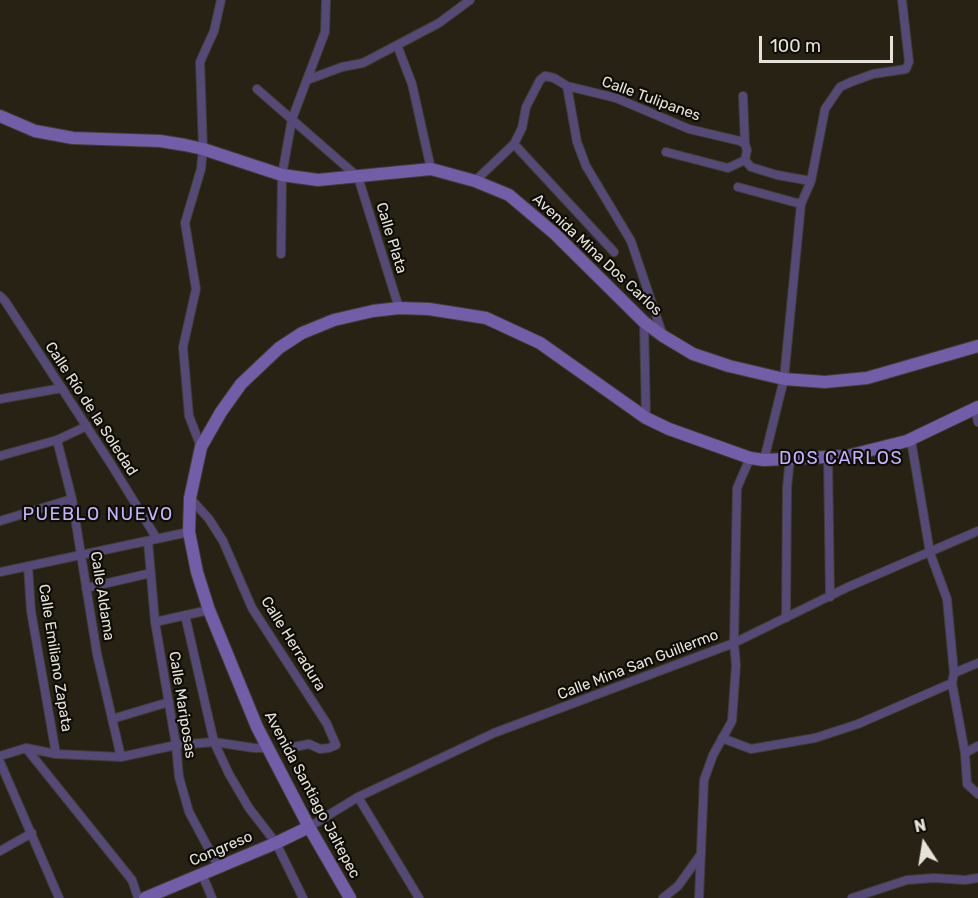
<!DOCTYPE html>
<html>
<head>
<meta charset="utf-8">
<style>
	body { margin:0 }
	#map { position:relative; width:978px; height:898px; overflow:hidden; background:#272214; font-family:Rubik,sans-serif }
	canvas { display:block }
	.north { position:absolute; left:894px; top:814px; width:60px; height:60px; -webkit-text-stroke:4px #0e0c06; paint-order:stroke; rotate:348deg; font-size:16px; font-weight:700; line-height:24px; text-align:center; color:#e5e2d9 }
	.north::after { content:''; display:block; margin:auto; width:21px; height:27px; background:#e5e2d9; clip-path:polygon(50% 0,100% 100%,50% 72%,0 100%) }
	.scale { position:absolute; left:759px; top:36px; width:134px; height:27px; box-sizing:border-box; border:3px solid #e5e2d9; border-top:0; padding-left:8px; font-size:18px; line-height:21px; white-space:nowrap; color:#e5e2d9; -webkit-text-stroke:4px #0e0c06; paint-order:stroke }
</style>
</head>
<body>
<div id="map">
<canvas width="978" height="898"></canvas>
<div class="north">N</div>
<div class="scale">100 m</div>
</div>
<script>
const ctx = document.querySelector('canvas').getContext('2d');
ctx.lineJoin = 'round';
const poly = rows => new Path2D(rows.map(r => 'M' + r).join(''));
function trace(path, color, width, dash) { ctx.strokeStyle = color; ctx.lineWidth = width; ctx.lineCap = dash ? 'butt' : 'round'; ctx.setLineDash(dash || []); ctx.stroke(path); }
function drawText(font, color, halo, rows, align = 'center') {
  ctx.font = font + ' Rubik,sans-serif'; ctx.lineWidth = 4.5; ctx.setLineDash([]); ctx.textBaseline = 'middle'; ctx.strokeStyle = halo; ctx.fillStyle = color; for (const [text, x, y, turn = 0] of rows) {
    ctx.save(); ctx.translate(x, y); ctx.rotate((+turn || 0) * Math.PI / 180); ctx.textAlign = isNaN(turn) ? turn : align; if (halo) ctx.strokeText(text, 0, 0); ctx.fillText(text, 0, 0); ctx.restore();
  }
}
const street = poly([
	[397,45,412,84,431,169],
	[307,80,342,67,363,63,439,23,470,0],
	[567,86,577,142,586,166,631,241,663,336],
	[257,89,358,177,399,308],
	[743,96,745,144],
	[514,144,614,252],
	[666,152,728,168,745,160],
	[745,160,751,167,777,175,811,181],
	[475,181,514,144,522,128,526,107,540,80,545,76,554,78,567,86,616,98,689,129,740,141,745,144,747,150,745,160],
	[738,187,801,204],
	[281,254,282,175,292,119,325,32,326,0],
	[0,296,5,301,111,464,157,539],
	[644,322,646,418],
	[0,399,62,388],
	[975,409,978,422],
	[57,440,72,499,97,654,121,757],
	[911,440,930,553,947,599,954,673,952,683,965,753,967,784,978,794],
	[201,447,189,416,183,347,196,289,185,223,201,169,203,149,200,62,214,31,221,0],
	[0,456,57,440,87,426],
	[828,458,830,597],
	[764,460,784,379,801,204,811,181,825,109,840,87,851,82,873,74,906,69,909,62,902,0],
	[190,498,209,519,223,541,252,608,327,724,336,745,329,748,320,749,309,744,289,748],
	[0,521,72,499],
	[148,541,155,622,176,745,179,777,189,812,218,866],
	[28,566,31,611,56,754],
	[0,572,189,532],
	[86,588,151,573],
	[185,615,214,742,229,774,249,808,276,843,303,898],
	[786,618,787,488,790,458],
	[155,622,209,610],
	[954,673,978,663],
	[112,719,169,702],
	[722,738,751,749,815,738,858,724,952,683],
	[26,748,132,880,138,898],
	[965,753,978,746],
	[0,756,26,748,56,754,121,757,176,745,214,742,254,748,266,748],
	[0,762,59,898],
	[358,797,419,898],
	[309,827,358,797,494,733,734,643,848,587,978,531],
	[0,851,32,833],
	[202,874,212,898],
	[663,898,678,886,701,854],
	[699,898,704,780,713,755,732,721,736,665,734,643,737,488,750,458],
	[852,898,907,880,934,878,965,880,978,878]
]);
const secondary = poly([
	[0,116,35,131,73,138,160,141,185,145,203,149,282,175,318,180,431,169,475,181,509,195,555,234,644,322,663,336,693,354,729,366,784,379,825,382,867,378,978,346],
	[145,898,276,843,309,827],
	[350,898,309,827,257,727,209,610,197,572,189,532,190,498,201,447,221,412,241,384,279,348,302,333,334,320,373,311,399,308,429,309,486,318,540,343,646,418,669,429,750,458,764,460,847,456,907,441,978,407]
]);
const streetNames = [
	["Calle Tulipanes",651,99,20],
	["Calle Plata",391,238,73],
	["Avenida Mina Dos Carlos",597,255,43],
	["Calle Río de la Soledad",91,409,57],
	["Calle Aldama",102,596,81],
	["Calle Herradura",293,644,58],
	["Calle Emiliano Zapata",55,658,81],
	["Calle Mina San Guillermo",638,665,-21],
	["Calle Mariposas",182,705,81],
	["Avenida Santiago Jaltepec",312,795,62],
	["Congreso",221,849,-23]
];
const quarterNames = [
	["DOS CARLOS",841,459],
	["PUEBLO NUEVO",98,515]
];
trace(street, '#423d30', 10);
trace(secondary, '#423d30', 14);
trace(street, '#554978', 8);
trace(secondary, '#725da8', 12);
drawText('15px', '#e5e2d9', '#0e0c06', streetNames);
ctx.letterSpacing = '1.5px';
drawText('18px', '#c5b4fb', '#0e0c06', quarterNames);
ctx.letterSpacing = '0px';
</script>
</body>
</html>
